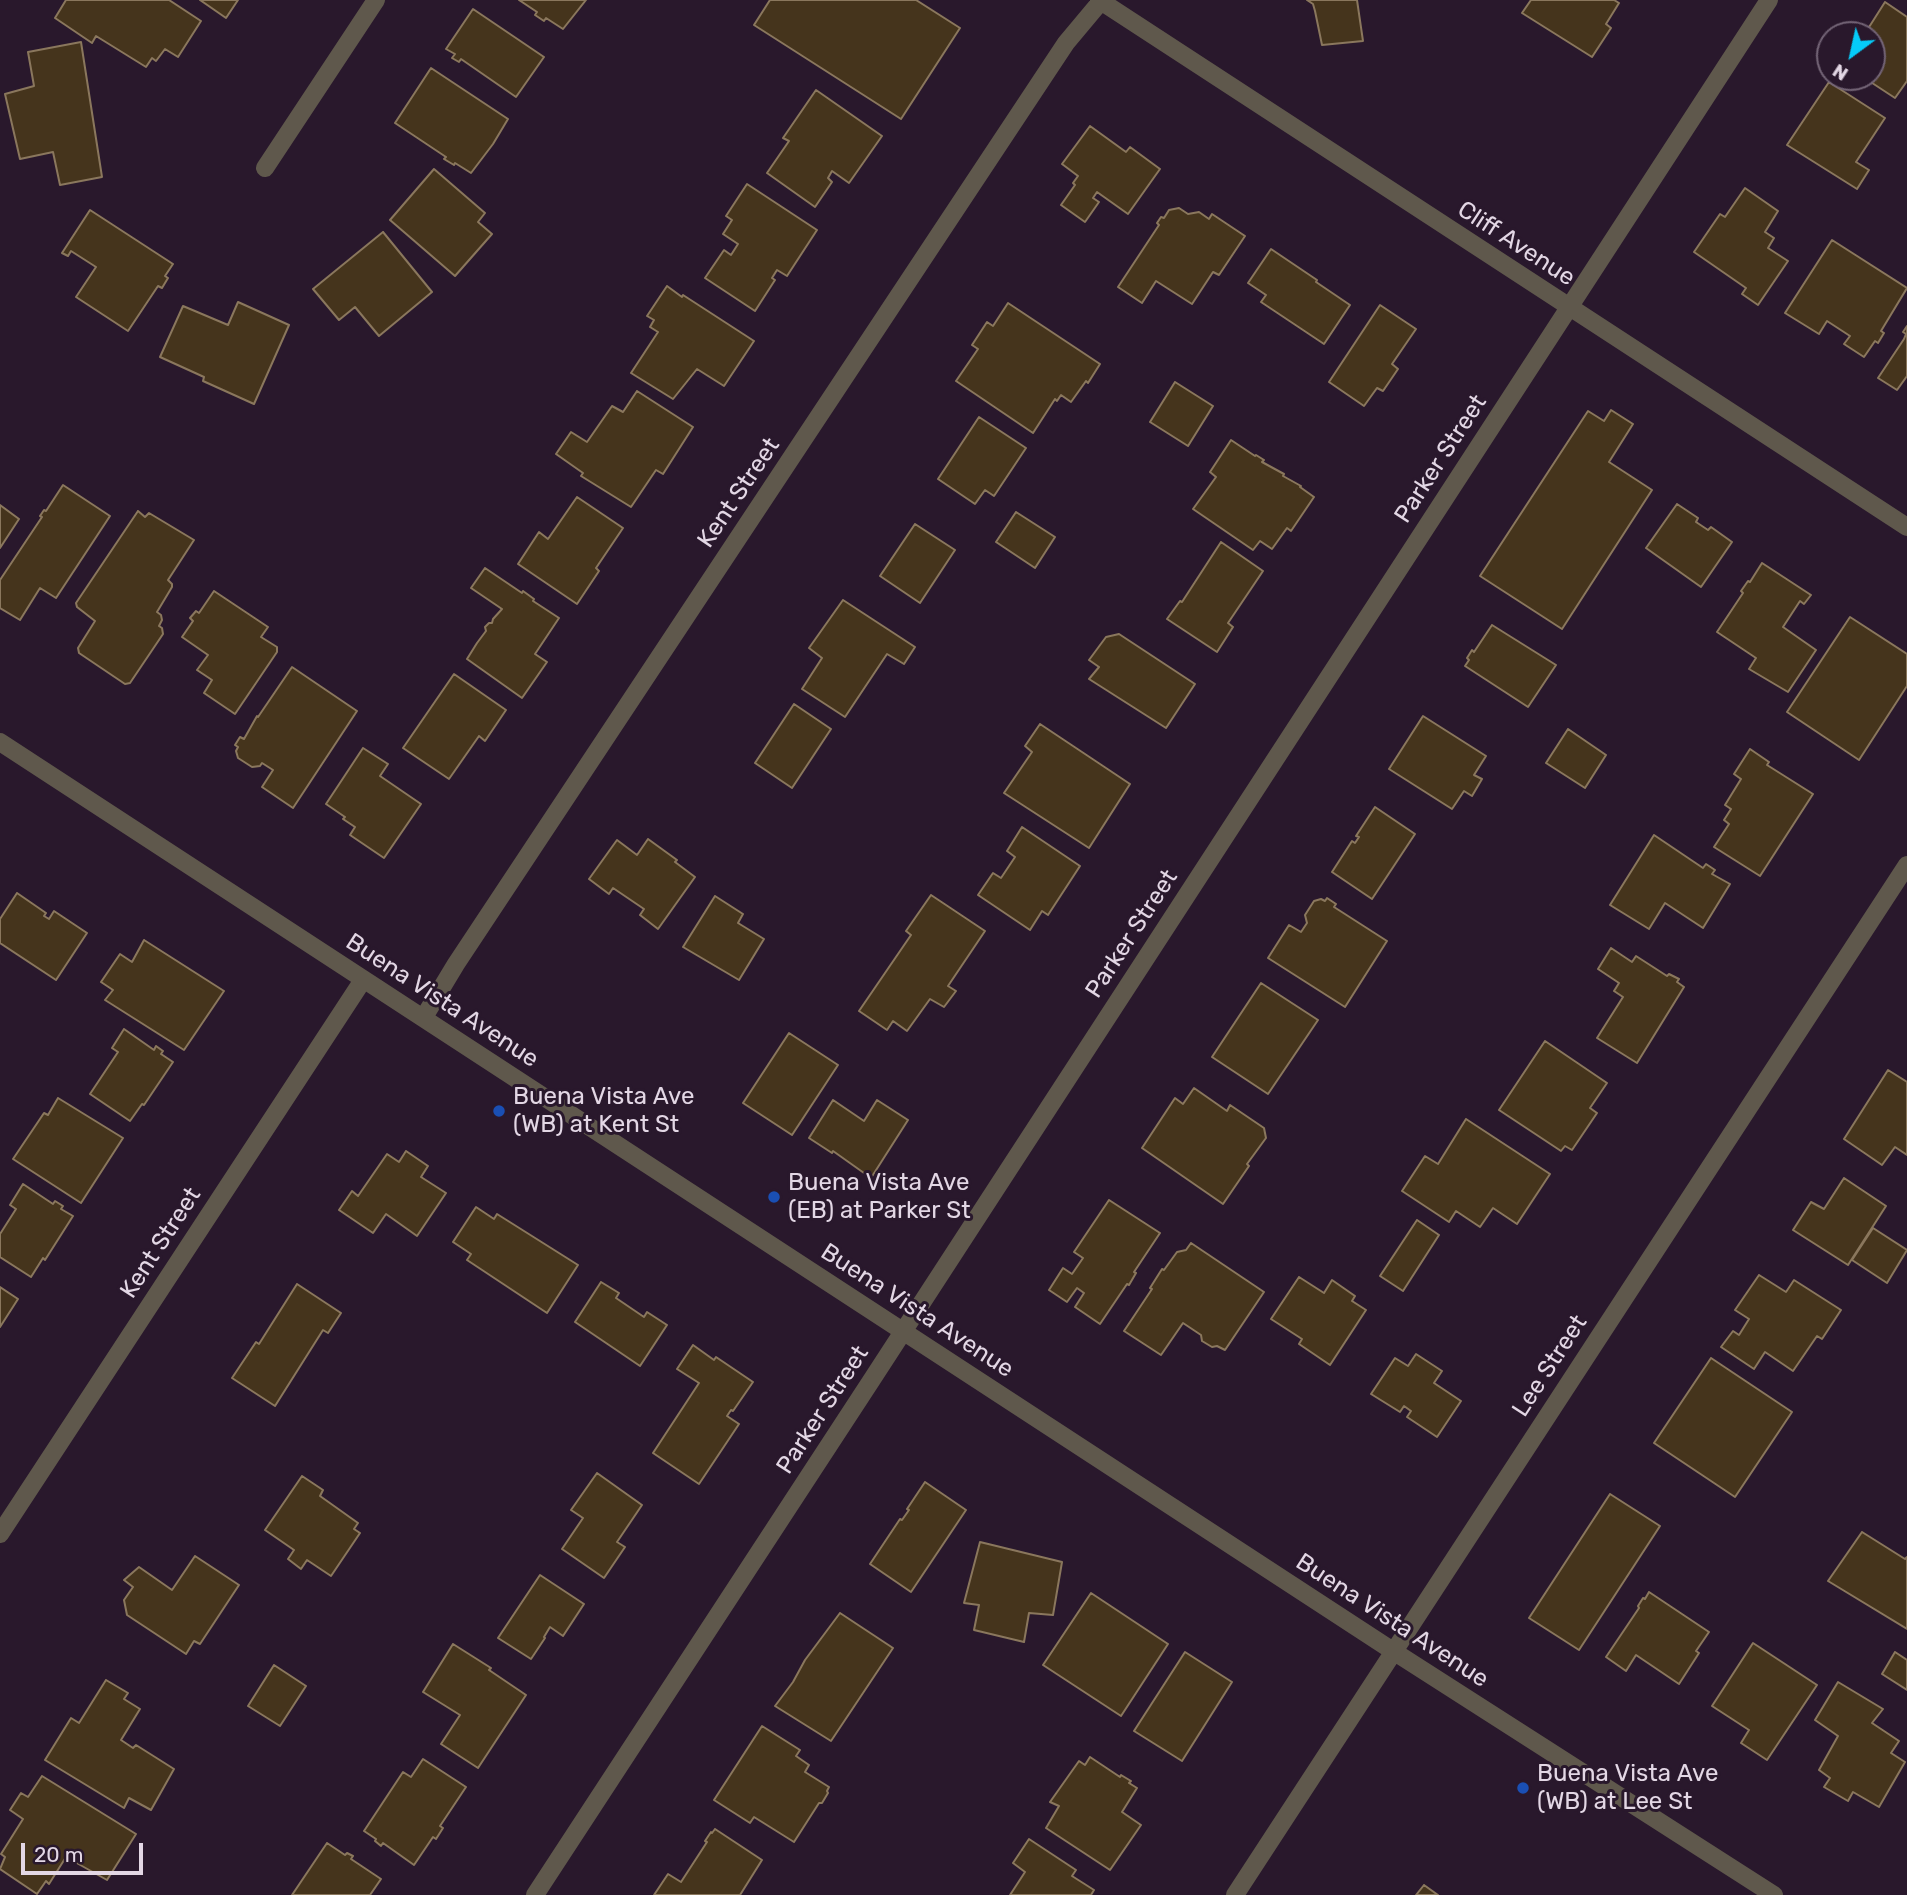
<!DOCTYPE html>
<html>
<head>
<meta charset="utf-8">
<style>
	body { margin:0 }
	#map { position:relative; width:1907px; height:1895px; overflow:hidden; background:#29182c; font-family:Rubik,sans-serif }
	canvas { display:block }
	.north { position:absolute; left:1816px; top:21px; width:70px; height:70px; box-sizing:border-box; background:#29182c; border:2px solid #736476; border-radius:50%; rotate:213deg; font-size:19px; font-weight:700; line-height:28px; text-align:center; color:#e3d7e5 }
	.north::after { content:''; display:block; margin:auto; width:24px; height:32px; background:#05cbf9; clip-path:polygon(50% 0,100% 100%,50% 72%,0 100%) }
	.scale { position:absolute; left:21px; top:1843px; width:122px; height:32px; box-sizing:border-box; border:4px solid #e3d7e5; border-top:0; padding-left:9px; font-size:21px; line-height:24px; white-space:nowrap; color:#e3d7e5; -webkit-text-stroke:5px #29182c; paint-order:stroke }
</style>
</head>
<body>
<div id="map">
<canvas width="1907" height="1895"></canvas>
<div class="north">N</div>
<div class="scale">20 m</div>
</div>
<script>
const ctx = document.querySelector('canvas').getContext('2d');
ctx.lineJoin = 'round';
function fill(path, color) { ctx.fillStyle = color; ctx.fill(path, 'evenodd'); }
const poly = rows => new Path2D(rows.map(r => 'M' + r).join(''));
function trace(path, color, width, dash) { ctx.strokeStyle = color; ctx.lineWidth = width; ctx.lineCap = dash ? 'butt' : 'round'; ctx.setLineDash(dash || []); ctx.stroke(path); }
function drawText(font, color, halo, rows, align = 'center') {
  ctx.font = font + ' Rubik,sans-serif'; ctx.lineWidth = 6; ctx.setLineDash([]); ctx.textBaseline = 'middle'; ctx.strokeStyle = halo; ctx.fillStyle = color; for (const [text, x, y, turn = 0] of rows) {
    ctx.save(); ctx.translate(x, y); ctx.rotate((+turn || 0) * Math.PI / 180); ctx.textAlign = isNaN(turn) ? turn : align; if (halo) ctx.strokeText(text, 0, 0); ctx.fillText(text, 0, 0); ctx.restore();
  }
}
const building = poly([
	[66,0,169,0,201,21,178,57,165,49,156,61,152,58,146,67,96,36,92,43,55,18,66,0],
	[200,0,238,0,226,18,200,0],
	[519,0,586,0,563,29,546,18,544,21,535,15,537,12,519,0],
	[770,0,916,0,960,28,901,119,754,25,770,0],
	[1307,0,1357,0,1363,41,1322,45,1315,11,1313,4,1307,0],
	[1531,0,1614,0,1619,3,1606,24,1611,28,1592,57,1522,13,1531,0],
	[1885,2,1907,17,1907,81,1895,98,1863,77,1872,77,1872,35,1864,35,1885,2],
	[473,9,544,57,516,97,461,59,459,62,452,58,455,54,446,49,473,9],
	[81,42,102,177,60,185,53,152,20,159,5,94,34,86,28,52,81,42],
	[431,68,508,119,493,144,471,173,455,163,454,165,444,159,446,157,395,123,431,68],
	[1829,82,1885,118,1856,162,1869,170,1857,189,1787,145,1829,82],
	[816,90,882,136,849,183,832,171,828,178,832,182,815,207,767,173,789,141,783,138,816,90],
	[1090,126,1126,152,1130,147,1160,169,1128,214,1097,192,1093,198,1099,202,1085,222,1061,205,1075,185,1073,183,1078,176,1062,164,1090,126],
	[434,169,485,213,478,222,492,234,455,276,390,220,434,169],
	[747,184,817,230,787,276,777,270,772,278,775,280,755,311,705,278,724,250,731,255,738,244,723,234,732,220,726,216,747,184],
	[1745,188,1778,211,1765,232,1774,238,1768,248,1788,261,1758,305,1742,294,1746,288,1694,252,1720,214,1725,217,1745,188],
	[1179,208,1188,214,1199,212,1209,219,1212,214,1245,236,1219,275,1213,272,1192,304,1156,281,1142,303,1118,287,1159,225,1157,223,1161,217,1164,218,1169,210,1179,208],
	[90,210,173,264,165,276,168,278,162,288,158,286,128,331,76,297,96,267,71,251,68,256,62,253,90,210],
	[383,232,432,292,379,336,355,307,339,320,313,289,383,232],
	[1832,240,1907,288,1881,331,1884,333,1878,343,1875,341,1864,357,1844,344,1850,336,1827,321,1819,334,1785,313,1832,240],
	[1271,249,1317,280,1316,282,1350,305,1324,344,1261,302,1266,295,1248,283,1271,249],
	[667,286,682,297,683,295,754,341,724,386,697,369,673,399,631,373,658,332,650,327,654,320,647,316,667,286],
	[238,302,289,325,254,404,203,381,204,377,160,357,183,306,228,325,238,302],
	[1008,303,1100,364,1088,383,1086,381,1071,402,1061,395,1057,401,1055,399,1033,433,956,381,978,349,972,345,987,322,993,326,1008,303],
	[1380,305,1416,329,1392,364,1398,369,1383,391,1377,388,1364,406,1329,382,1380,305],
	[1907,326,1907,376,1897,390,1878,378,1904,339,1906,334,1903,332,1907,326],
	[1175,382,1213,406,1188,446,1150,422,1175,382],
	[637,391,693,427,663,474,656,470,631,507,581,476,583,473,556,454,571,432,587,442,612,406,623,412,637,391],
	[1611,410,1633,424,1609,462,1652,490,1562,629,1480,576,1588,411,1604,421,1611,410],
	[979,417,1026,448,994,496,985,490,975,504,938,479,979,417],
	[1231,440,1255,456,1256,455,1264,460,1262,462,1284,474,1283,476,1301,486,1300,487,1314,497,1291,531,1287,528,1272,549,1260,541,1253,550,1193,509,1216,477,1210,472,1231,440],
	[63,485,110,516,56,598,40,588,20,620,0,608,0,580,42,517,40,516,44,510,46,511,63,485],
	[577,497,623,528,596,568,599,571,577,604,518,564,539,532,548,539,577,497],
	[1677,504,1698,518,1696,522,1708,530,1711,527,1732,542,1701,587,1646,548,1677,504],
	[0,505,19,519,0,548,0,505],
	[138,511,145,517,149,513,194,540,168,580,172,584,172,587,157,612,161,615,162,620,159,626,162,628,163,634,130,683,125,684,79,653,78,648,95,621,77,607,76,603,138,511],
	[1016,512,1055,537,1035,568,996,542,1016,512],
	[915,524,955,550,920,603,880,576,915,524],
	[1221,542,1263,571,1228,623,1233,627,1217,652,1167,619,1180,601,1182,602,1221,542],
	[1762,563,1811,595,1804,604,1800,601,1783,627,1816,650,1788,692,1749,669,1756,658,1717,632,1743,593,1741,591,1748,581,1750,582,1762,563],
	[485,568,522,593,523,591,534,599,533,601,559,618,535,654,547,662,522,698,467,659,477,643,486,631,485,627,489,623,492,623,493,619,502,609,471,588,485,568],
	[214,591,268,627,261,637,277,647,277,652,235,714,204,693,212,680,197,670,208,655,182,637,193,621,190,618,196,611,199,613,214,591],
	[843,600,915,647,904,664,887,654,845,717,802,689,822,658,809,648,843,600],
	[1850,617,1907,654,1907,686,1859,760,1787,712,1850,617],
	[1492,625,1556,665,1528,707,1465,666,1469,660,1467,658,1472,650,1474,652,1492,625],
	[1119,634,1195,684,1166,728,1089,679,1099,667,1089,660,1106,637,1119,634],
	[292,667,357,711,293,808,262,787,273,770,262,763,260,766,252,767,238,758,236,751,238,747,235,745,240,737,244,739,257,716,258,717,292,667],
	[454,674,506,710,485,741,479,736,449,779,403,748,454,674],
	[794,704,831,729,792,788,755,763,794,704],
	[1423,716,1486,756,1474,775,1482,779,1472,796,1464,791,1452,809,1389,769,1423,716],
	[1040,724,1130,784,1089,848,1004,793,1032,752,1025,746,1040,724],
	[1568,729,1606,755,1585,788,1546,763,1568,729],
	[363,748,388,764,380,776,421,804,384,858,350,835,355,827,343,819,345,817,326,804,363,748],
	[1750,749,1769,762,1767,765,1813,794,1760,876,1714,847,1729,824,1724,820,1731,809,1725,805,1741,779,1734,774,1750,749],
	[1375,807,1415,834,1372,899,1332,872,1352,841,1355,843,1359,837,1356,836,1375,807],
	[1022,827,1080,866,1048,915,1042,911,1030,930,978,895,993,873,1001,878,1015,857,1007,851,1022,827],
	[1654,835,1703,868,1706,864,1715,870,1712,874,1730,884,1703,928,1665,903,1649,929,1610,905,1654,835],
	[648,839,677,860,675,862,695,877,658,929,640,915,644,909,613,888,609,894,589,879,617,840,637,855,648,839],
	[17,893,46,913,44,916,49,919,54,911,87,933,56,980,0,943,0,919,17,893],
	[931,895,985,931,948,986,956,991,944,1007,930,999,907,1031,893,1021,887,1030,859,1011,911,935,906,931,931,895],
	[715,896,743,914,738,923,764,939,739,980,683,947,715,896],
	[1327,898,1336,904,1334,907,1387,941,1345,1007,1268,958,1289,925,1301,932,1307,923,1305,915,1314,901,1321,899,1325,901,1327,898],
	[144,940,224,991,184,1050,105,1000,113,990,101,982,120,954,132,962,144,940],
	[1611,948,1632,962,1636,956,1667,976,1669,974,1679,979,1677,982,1684,987,1637,1063,1597,1038,1623,997,1614,991,1619,983,1598,969,1611,948],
	[1261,983,1318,1020,1268,1094,1212,1057,1261,983],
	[124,1029,154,1050,156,1046,163,1051,161,1054,173,1062,144,1105,142,1104,130,1121,90,1094,118,1052,112,1048,124,1029],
	[789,1033,838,1065,792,1135,743,1103,789,1033],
	[1545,1041,1607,1083,1590,1108,1597,1113,1572,1150,1565,1146,1561,1151,1499,1110,1545,1041],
	[1888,1070,1907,1082,1907,1155,1895,1147,1882,1165,1844,1139,1888,1070],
	[1194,1088,1227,1111,1230,1105,1264,1128,1266,1138,1247,1164,1249,1166,1223,1204,1142,1148,1175,1098,1183,1104,1194,1088],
	[58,1098,123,1138,81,1203,13,1159,44,1113,48,1115,58,1098],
	[833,1100,864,1121,877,1100,908,1120,871,1178,833,1151,832,1153,809,1138,833,1100],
	[1466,1119,1550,1174,1517,1224,1493,1208,1480,1227,1456,1211,1449,1222,1402,1191,1425,1156,1438,1164,1466,1119],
	[406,1151,428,1166,421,1177,446,1193,417,1236,386,1214,373,1233,339,1210,352,1191,358,1196,387,1154,399,1162,406,1151],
	[1844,1178,1886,1206,1848,1265,1793,1230,1811,1202,1824,1209,1844,1178],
	[23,1184,53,1204,55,1201,63,1206,61,1209,73,1216,45,1260,43,1258,31,1277,0,1257,0,1234,16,1209,10,1205,23,1184],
	[1109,1200,1160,1233,1134,1272,1136,1273,1129,1285,1127,1284,1100,1324,1075,1307,1084,1293,1077,1288,1067,1302,1049,1290,1063,1268,1072,1274,1083,1258,1074,1252,1109,1200],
	[476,1207,494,1219,497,1214,578,1265,547,1313,467,1260,471,1254,453,1242,476,1207],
	[1417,1220,1439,1235,1403,1291,1380,1276,1417,1220],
	[1873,1228,1907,1250,1887,1283,1852,1260,1873,1228],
	[1191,1243,1264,1292,1225,1350,1217,1346,1212,1347,1202,1341,1201,1335,1183,1323,1161,1355,1124,1331,1152,1289,1150,1288,1162,1269,1164,1270,1177,1252,1186,1250,1191,1243],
	[1759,1275,1786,1292,1794,1280,1841,1310,1822,1339,1817,1336,1793,1371,1765,1352,1754,1369,1721,1347,1733,1331,1739,1335,1749,1319,1735,1310,1759,1275],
	[1299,1277,1324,1293,1332,1280,1355,1296,1352,1301,1366,1310,1330,1365,1299,1344,1302,1339,1271,1319,1299,1277],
	[601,1282,619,1293,616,1298,644,1317,647,1312,667,1325,640,1366,575,1322,601,1282],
	[297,1284,341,1313,328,1333,323,1330,275,1406,232,1378,256,1342,259,1344,297,1284],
	[0,1287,18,1299,0,1327,0,1287],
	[693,1345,714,1360,716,1357,753,1382,733,1411,731,1410,727,1416,739,1424,699,1484,653,1453,699,1383,677,1369,693,1345],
	[1416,1354,1442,1371,1434,1383,1461,1401,1437,1437,1407,1417,1411,1411,1404,1406,1400,1412,1371,1394,1395,1358,1408,1366,1416,1354],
	[1711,1358,1792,1412,1735,1497,1654,1443,1711,1358],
	[597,1473,642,1505,617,1542,625,1547,604,1578,562,1549,583,1518,571,1510,597,1473],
	[302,1476,323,1490,320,1496,358,1523,354,1529,360,1533,331,1576,307,1560,301,1569,288,1559,294,1550,265,1530,302,1476],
	[925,1482,966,1510,911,1592,870,1564,900,1519,902,1520,909,1510,907,1509,925,1482],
	[1610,1494,1660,1526,1579,1650,1529,1618,1610,1494],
	[1862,1532,1905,1559,1907,1557,1907,1629,1828,1581,1862,1532],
	[980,1542,1062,1562,1053,1615,1029,1613,1024,1642,974,1630,979,1605,964,1603,980,1542],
	[195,1556,239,1585,200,1644,194,1641,186,1654,127,1615,124,1600,133,1587,124,1580,139,1567,172,1590,195,1556],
	[540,1575,584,1604,563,1636,550,1627,544,1637,545,1638,531,1659,498,1638,540,1575],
	[1649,1592,1709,1632,1696,1651,1699,1653,1679,1684,1636,1655,1626,1671,1606,1657,1639,1608,1638,1606,1643,1598,1645,1599,1649,1592],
	[1091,1593,1168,1644,1121,1716,1043,1665,1091,1593],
	[840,1613,893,1648,831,1741,775,1706,793,1682,805,1660,840,1613],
	[1753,1643,1817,1685,1767,1760,1741,1743,1749,1730,1712,1706,1753,1643],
	[453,1644,491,1668,489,1670,526,1695,478,1768,441,1744,460,1715,423,1692,453,1644],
	[1185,1652,1232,1682,1182,1761,1134,1731,1185,1652],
	[1895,1652,1907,1660,1907,1690,1882,1674,1895,1652],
	[274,1665,306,1686,280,1726,248,1706,274,1665],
	[106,1680,128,1693,124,1699,140,1709,121,1740,133,1748,136,1745,174,1769,151,1810,129,1798,124,1808,45,1760,71,1718,79,1723,106,1680],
	[1838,1682,1883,1709,1872,1723,1899,1741,1891,1753,1905,1762,1879,1807,1853,1792,1848,1801,1824,1787,1830,1778,1819,1770,1838,1736,1815,1720,1838,1682],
	[762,1726,800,1750,796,1756,809,1765,805,1772,829,1787,827,1791,828,1793,822,1803,819,1803,794,1842,754,1817,750,1823,714,1800,762,1726],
	[1090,1757,1120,1777,1121,1775,1131,1781,1129,1783,1137,1788,1122,1812,1141,1825,1110,1870,1046,1828,1059,1806,1050,1802,1079,1761,1085,1765,1090,1757],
	[423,1759,466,1787,440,1826,443,1828,436,1839,433,1837,414,1865,383,1843,381,1846,375,1841,376,1839,364,1831,403,1772,411,1777,423,1759],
	[42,1776,136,1834,107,1880,66,1857,49,1884,46,1881,37,1894,0,1869,5,1857,1,1854,23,1819,10,1810,21,1793,28,1797,42,1776],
	[715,1829,762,1860,740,1895,654,1895,668,1874,681,1882,707,1842,705,1841,711,1832,712,1833,715,1829],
	[1029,1839,1076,1870,1072,1876,1094,1890,1091,1895,1010,1895,1025,1872,1013,1863,1029,1839],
	[327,1843,345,1855,347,1853,353,1856,351,1859,381,1879,370,1895,292,1895,327,1843],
	[1424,1885,1438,1895,1416,1895,1424,1885]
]);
const minor = poly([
	[1099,0,1907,527],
	[265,168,376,0],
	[0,742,1393,1651,1774,1895],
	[424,1017,456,964,1066,43,1102,0],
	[0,1534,363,980],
	[535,1895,869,1384,1769,0],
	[1235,1895,1907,865]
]);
const markers = [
	[499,1111,7,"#1a4fb4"],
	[774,1197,7,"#1a4fb4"],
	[1523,1788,7,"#1a4fb4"]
];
const streetNames = [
	["Cliff Avenue",1516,244,33],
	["Parker Street",1441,459,-57],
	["Kent Street",739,493,-56],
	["Parker Street",1132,934,-57],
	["Buena Vista Avenue",442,1001,33],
	["Kent Street",161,1243,-57],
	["Buena Vista Avenue",917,1311,33],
	["Lee Street",1550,1366,-57],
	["Parker Street",823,1410,-57],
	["Buena Vista Avenue",1392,1621,33]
];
const poiNames = [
	["Buena Vista Ave",513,1097],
	["(WB) at Kent St",513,1125],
	["Buena Vista Ave",788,1183],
	["(EB) at Parker St",788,1211],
	["Buena Vista Ave",1537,1774],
	["(WB) at Lee St",1537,1802]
];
fill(building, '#45341c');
trace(building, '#8a775d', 2);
trace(minor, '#5f584c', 18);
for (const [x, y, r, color] of markers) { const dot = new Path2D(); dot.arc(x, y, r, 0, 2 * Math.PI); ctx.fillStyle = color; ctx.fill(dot); trace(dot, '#29182c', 2.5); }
drawText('24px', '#e3d7e5', '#29182c', streetNames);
drawText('24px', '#e3d7e5', '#29182c', poiNames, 'left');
</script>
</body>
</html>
